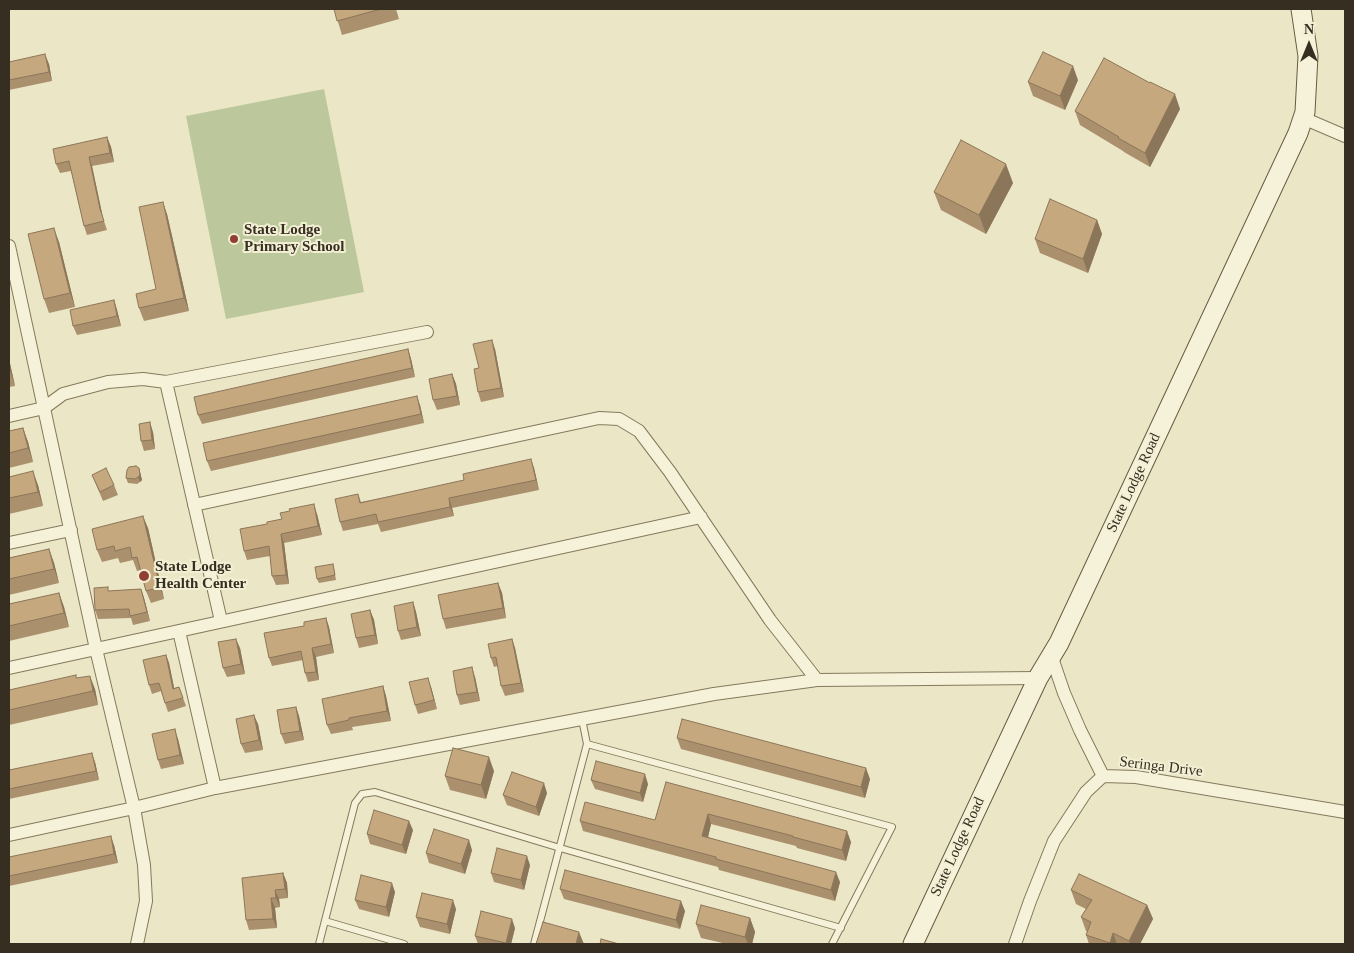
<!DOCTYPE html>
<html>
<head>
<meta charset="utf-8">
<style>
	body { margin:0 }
	#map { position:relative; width:1354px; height:953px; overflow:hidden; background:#ebe6c6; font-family:"Times New Roman",serif }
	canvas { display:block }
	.frame { position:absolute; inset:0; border:10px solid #362e20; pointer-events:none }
	.north { position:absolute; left:1284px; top:20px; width:50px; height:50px; -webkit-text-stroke:4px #f3efd5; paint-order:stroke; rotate:0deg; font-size:14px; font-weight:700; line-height:20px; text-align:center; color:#362e20 }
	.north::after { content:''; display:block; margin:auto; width:18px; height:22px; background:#362e20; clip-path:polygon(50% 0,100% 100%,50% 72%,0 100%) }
</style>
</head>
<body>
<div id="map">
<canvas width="1354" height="953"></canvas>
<div class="frame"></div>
<div class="north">N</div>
</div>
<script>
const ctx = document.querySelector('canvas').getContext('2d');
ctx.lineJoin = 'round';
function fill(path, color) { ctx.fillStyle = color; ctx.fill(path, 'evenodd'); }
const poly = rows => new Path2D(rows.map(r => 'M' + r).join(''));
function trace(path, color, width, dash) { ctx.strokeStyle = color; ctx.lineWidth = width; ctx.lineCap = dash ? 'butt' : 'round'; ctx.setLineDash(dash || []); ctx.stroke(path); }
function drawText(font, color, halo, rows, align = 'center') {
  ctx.font = font + ' "Times New Roman",serif'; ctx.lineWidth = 4; ctx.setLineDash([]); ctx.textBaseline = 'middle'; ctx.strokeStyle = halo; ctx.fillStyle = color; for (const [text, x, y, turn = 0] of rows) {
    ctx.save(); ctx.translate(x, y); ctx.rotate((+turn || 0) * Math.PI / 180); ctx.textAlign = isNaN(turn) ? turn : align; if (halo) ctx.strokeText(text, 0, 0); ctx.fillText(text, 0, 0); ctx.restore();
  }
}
const green = poly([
	[324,89,364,292,226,319,186,116]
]);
const lane = poly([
	[587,744,892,827,832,944],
	[325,921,404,944],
	[319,944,355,803,362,794,375,792,560,848,841,928],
	[534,944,587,744,582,719]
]);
const street = poly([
	[1303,118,1345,136],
	[9,246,96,649,134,808,144,865,146,901,137,944],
	[166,382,221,621],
	[9,416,44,408,63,394,108,382,143,379,166,382,427,332],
	[194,505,599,418,619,419,639,431,670,472,770,620,817,680],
	[9,543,71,530],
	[179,631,215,788],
	[1051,655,1064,693,1080,730,1103,776],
	[9,668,701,517],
	[9,835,134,808,215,788,714,694,817,680,1038,678],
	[1015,944,1030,901,1054,841,1086,792,1103,776,1136,777,1345,812]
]);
const secondary = poly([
	[913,944,1038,678,1059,643,1298,133,1305,112,1308,56,1301,9]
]);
const wall = poly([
	[334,9,396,9,399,19,342,35],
	[9,62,49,64,52,81,9,90],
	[1078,80,1065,110,1033,96,1028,82],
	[1150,83,1180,109,1150,167,1124,152,1123,151,1080,125,1075,111],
	[107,137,111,147,114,162,92,166,103,218,107,230,87,235,84,226,71,171,60,173,56,164],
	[1013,183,986,234,941,210,934,192],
	[167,214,189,311,144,321,139,308,156,289],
	[1097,220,1102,234,1088,273,1040,253,1035,239],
	[59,242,75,307,49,313,44,299],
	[114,300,117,310,121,326,77,335,73,326],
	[408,349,411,359,415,377,202,424,198,415],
	[495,349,504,397,481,402,478,392,479,368],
	[9,359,15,386,9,387],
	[452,374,456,384,460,405,437,410,433,400],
	[420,405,424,423,211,471,207,461],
	[23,428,28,442,33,462,9,468,9,431],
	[153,432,155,449,144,451,141,441],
	[139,468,142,480,140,482,137,484,128,483,126,478],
	[534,468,539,490,452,508,454,516,381,532,378,524,343,531,340,522,358,494,361,502],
	[92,475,114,485,118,495,103,501],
	[9,477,38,485,43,506,9,514],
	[317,514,322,535,284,543,289,584,276,585,272,576,270,556,247,560,244,551,267,524],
	[148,528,164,599,151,603,146,591,141,570,137,571,133,560,120,563,118,558,102,562,97,550],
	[49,549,54,563,59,583,9,595,9,558],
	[334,569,336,580,319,583,317,579],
	[498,583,502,593,506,618,446,629,443,619],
	[141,589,144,598,150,621,133,625,131,618,98,619,95,610,109,591],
	[59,593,64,607,69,627,9,641,9,604],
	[413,602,416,612,421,636,401,640,398,631],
	[370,610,374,620,378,644,359,648,356,638],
	[326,618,329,627,334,653,316,657,319,680,308,682,305,673,303,660,272,666,269,658,304,626],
	[512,639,515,648,524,692,505,696,501,686,498,666,494,667,491,658],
	[240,648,245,674,227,677,223,668],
	[166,655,169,663,174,688,179,687,186,706,168,712,161,691,152,694,149,685],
	[475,677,480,701,460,705,457,695],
	[77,678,95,689,98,705,9,725,9,690],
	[383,686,386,696,391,721,352,727,353,730,331,734,327,725],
	[431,687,437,709,418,714,415,705],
	[296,707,299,716,304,740,285,744,281,734],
	[258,724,263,750,245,753,241,744],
	[677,738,870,779,865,798,681,749],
	[178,739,184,764,161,769,158,760],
	[95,762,99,780,9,799,9,770],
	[494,771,486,799,450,790,445,776],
	[591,780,648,784,643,802,595,789],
	[666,782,851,842,846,861,797,848,796,846,711,824,708,837,840,882,835,901,719,870,718,867,583,831,580,821,655,820],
	[547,793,539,816,507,805,503,795],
	[413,830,406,854,370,844,367,834],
	[114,845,118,863,9,886,9,857],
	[472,850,465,874,429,863,426,853],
	[530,865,524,890,494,882,491,873],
	[283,873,287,883,288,898,279,899,280,907,275,908,277,928,249,930,246,920],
	[560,889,685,911,680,929,564,899],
	[1071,890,1147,905,1153,919,1140,944,1089,944,1086,935,1087,931,1086,931,1081,917,1086,909,1076,904],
	[395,892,389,917,359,909,355,900],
	[456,909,450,934,420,927,416,917],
	[750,918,755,932,752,944,727,944,701,938,696,924],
	[515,928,511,944,478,944,475,936]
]);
const shadedWall = poly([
	[45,54,49,64,52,81,49,72],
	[1073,66,1078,80,1065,110,1060,96],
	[1175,94,1180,109,1150,167,1145,153],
	[107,137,111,147,114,162,110,153],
	[89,157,92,166,103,218,107,230,100,209],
	[1006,164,1013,183,986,234,979,215],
	[163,202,167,214,189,311,184,298],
	[1097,220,1102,234,1088,273,1083,259],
	[54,228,59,242,75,307,70,293],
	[114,300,117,310,121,326,117,316],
	[492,340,495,349,504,397,501,388],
	[408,349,411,359,415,377,412,368],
	[9,359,15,386,9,368],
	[452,374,456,384,460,405,457,396],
	[417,396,420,405,424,423,421,414],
	[150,422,153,432,155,449,152,440],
	[23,428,28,442,33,462,28,448],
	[531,459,534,468,539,490,536,480],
	[139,468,142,480,140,482,138,477],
	[33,471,38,485,43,506,38,492],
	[449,498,452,508,454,516,450,507],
	[314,504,317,514,322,535,318,526],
	[143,516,148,528,164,599,160,587],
	[281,534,284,543,289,584,286,575],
	[49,549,54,563,59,583,54,569],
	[498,583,502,593,506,618,503,608],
	[141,589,144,598,150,621,147,612],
	[59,593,64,607,69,627,64,613],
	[413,602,416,612,421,636,417,627],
	[370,610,374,620,378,644,375,635],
	[326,618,329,627,334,653,331,644],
	[236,639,240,648,245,674,241,664],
	[512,639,515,648,524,692,521,683],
	[312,648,316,657,319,680,316,672],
	[166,655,169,663,176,697,173,689],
	[472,667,475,677,480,701,477,692],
	[90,676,95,689,98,705,93,691],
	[428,678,431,687,437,709,434,700],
	[383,686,386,696,391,721,387,711],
	[296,707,299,716,304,740,300,731],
	[254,715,258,724,263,750,259,740],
	[175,729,178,739,184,764,180,755],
	[92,753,95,762,99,780,96,771],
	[489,757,494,771,486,799,481,785],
	[866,768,870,779,865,798,861,787],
	[645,774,648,784,643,802,640,793],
	[544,783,547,793,539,816,536,807],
	[708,814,711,824,706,846,702,836],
	[409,821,413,830,406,854,402,845],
	[847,831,851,842,846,861,842,850],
	[111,836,114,845,118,863,114,854],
	[469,840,472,850,465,874,461,864],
	[527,856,530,865,524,890,521,880],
	[836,872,840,882,835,901,831,890],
	[283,873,287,883,288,898,285,889],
	[392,883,395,892,389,917,386,907],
	[275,890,279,899,280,907,276,898],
	[271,898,275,908,277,928,273,919],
	[453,900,456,909,450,934,447,924],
	[681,901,685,911,680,929,676,920],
	[1147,905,1153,919,1140,944,1131,944,1129,941],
	[750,918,755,932,752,944,748,944,745,937],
	[512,919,515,928,511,944,506,944,506,943],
	[579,932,584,944,576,944],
	[1113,933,1117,944,1110,944,1110,943]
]);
const building = poly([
	[334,9,381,9,337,21,334,9],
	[1043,52,1073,66,1060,96,1028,82,1043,52],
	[45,54,49,72,9,80,9,62,45,54],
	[1104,58,1150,83,1150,82,1175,94,1145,153,1118,138,1119,137,1075,111,1104,58],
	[107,137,110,153,89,157,100,209,104,221,84,226,69,161,56,164,53,149,107,137],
	[961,140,1006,164,979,215,934,192,961,140],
	[1050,199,1097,220,1083,259,1035,239,1050,199],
	[163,202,184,298,139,308,136,294,156,289,139,207,163,202],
	[54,228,70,293,44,299,28,234,54,228],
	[114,300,117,316,73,326,70,310,114,300],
	[492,340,501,388,478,392,474,369,479,368,473,344,492,340],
	[408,349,412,368,198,415,194,397,408,349],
	[452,374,457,396,433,400,429,379,452,374],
	[417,396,421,414,207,461,203,443,417,396],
	[150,422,152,440,141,441,139,424,150,422],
	[23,428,28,448,9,453,9,431,23,428],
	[531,459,536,480,449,498,450,507,378,522,376,514,340,522,335,499,358,494,360,503,464,480,463,474,531,459],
	[136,466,139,468,140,475,138,477,135,479,126,478,127,470,129,467,136,466],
	[106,468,114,485,100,492,92,475,106,468],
	[33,471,38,492,9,498,9,477,33,471],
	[314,504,318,526,281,534,286,575,272,576,269,546,244,551,240,529,267,524,267,522,282,519,280,513,290,511,289,509,314,504],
	[143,516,160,587,146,591,137,557,132,558,130,547,115,551,114,546,97,550,92,529,143,516],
	[49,549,54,569,9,579,9,558,49,549],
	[333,564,335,575,317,579,315,567,333,564],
	[498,583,503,608,443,619,438,595,498,583],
	[108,587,108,591,141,589,147,612,130,616,129,609,95,610,94,588,108,587],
	[59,593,64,613,9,626,9,604,59,593],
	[413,602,417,627,398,631,394,606,413,602],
	[370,610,375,635,356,638,351,614,370,610],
	[326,618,331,644,312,648,316,672,305,673,301,651,269,658,264,633,304,626,304,622,326,618],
	[236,639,241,664,223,668,218,642,236,639],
	[512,639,521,683,501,686,496,657,491,658,488,644,512,639],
	[166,655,173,689,179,687,183,698,165,703,159,683,149,685,143,660,166,655],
	[472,667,477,692,457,695,453,671,472,667],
	[76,675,76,678,90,676,93,691,9,710,9,690,76,675],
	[428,678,434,700,415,705,409,682,428,678],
	[383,686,387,711,349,718,349,720,327,725,322,699,383,686],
	[296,707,300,731,281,734,277,710,296,707],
	[254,715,259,740,241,744,236,719,254,715],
	[682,719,866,768,861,787,677,738,682,719],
	[175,729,180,755,158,760,152,734,175,729],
	[453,748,489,757,481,785,445,776,453,748],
	[92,753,96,771,9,789,9,770,92,753],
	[596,761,645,774,640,793,591,780,596,761],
	[512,772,544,783,536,807,503,795,512,772],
	[666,782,847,831,842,850,793,837,793,836,708,814,702,836,836,872,831,890,716,859,716,857,580,821,585,802,655,820,666,782],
	[374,810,409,821,402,845,367,834,374,810],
	[434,829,469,840,461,864,426,853,434,829],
	[111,836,114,854,9,876,9,857,111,836],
	[497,848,527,856,521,880,491,873,497,848],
	[565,870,681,901,676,920,560,889,565,870],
	[283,873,285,889,275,890,276,898,271,898,273,919,246,920,242,878,283,873],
	[1079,874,1147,905,1129,941,1113,933,1110,943,1086,935,1091,922,1081,917,1092,900,1071,890,1079,874],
	[361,875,392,883,386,907,355,900,361,875],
	[422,893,453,900,447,924,416,917,422,893],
	[701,905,750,918,745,937,696,924,701,905],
	[481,911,512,919,506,943,475,936,481,911],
	[543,922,579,932,576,944,536,944,543,922],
	[601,939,619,944,600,944,601,939]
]);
const markers = [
	[234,239,5,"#904032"],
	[144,576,6,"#904032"]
];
const poiNames = [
	["State Lodge",244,230],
	["Primary School",244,247],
	["State Lodge",155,567],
	["Health Center",155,584]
];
const streetNames = [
	["State Lodge Road",1134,483,-65],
	["Seringa Drive",1161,767,7],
	["State Lodge Road",958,847,-65]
];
fill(green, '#bcc89b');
trace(lane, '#85795d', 8);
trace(street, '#85795d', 14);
trace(secondary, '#675a40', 21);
trace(lane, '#f6f2d9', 6);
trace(street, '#f6f2d9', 12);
trace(secondary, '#f6f2d9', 19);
fill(wall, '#aa906d');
fill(shadedWall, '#8b7659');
fill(building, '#c6a87f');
trace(building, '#8b7659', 1);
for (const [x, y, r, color] of markers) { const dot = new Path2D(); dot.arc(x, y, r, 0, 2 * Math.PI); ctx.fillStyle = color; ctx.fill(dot); trace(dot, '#f3efd5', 2); }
drawText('bold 15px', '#362e20', '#f3efd5', poiNames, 'left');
drawText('15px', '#362e20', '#f3efd5', streetNames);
</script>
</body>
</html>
